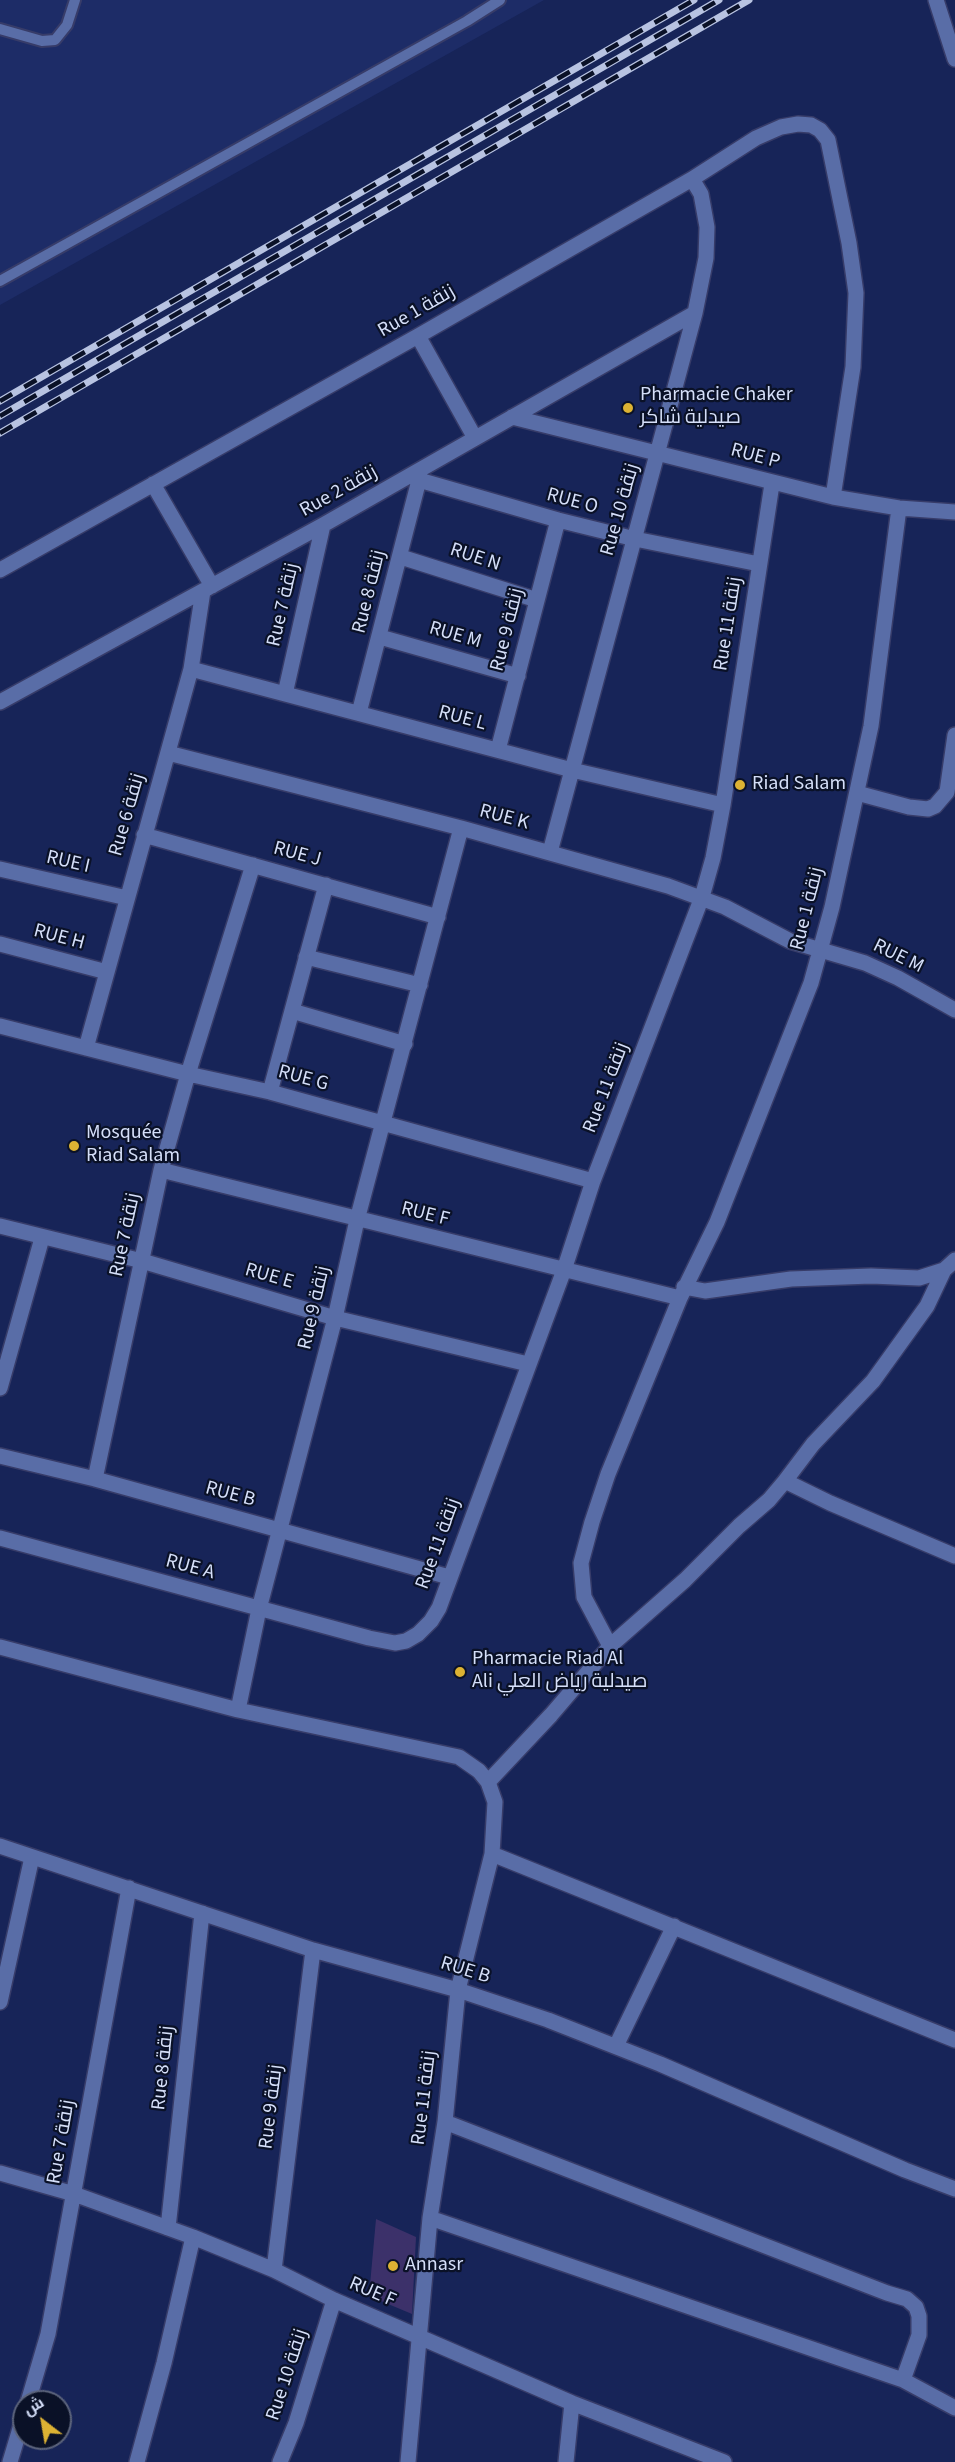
<!DOCTYPE html>
<html>
<head>
<meta charset="utf-8">
<style>
	body { margin:0 }
	#map { position:relative; width:955px; height:2462px; overflow:hidden; background:#172458; font-family:"Source Sans 3",Cairo,sans-serif }
	canvas { display:block }
	.north { position:absolute; left:12px; top:2390px; width:60px; height:60px; box-sizing:border-box; background:#0a1127; border:2px solid #5b637b; border-radius:50%; rotate:329deg; font-size:16px; font-weight:700; line-height:24px; text-align:center; color:#d5dff9 }
	.north::after { content:''; display:block; margin:auto; width:21px; height:27px; background:#dcb233; clip-path:polygon(50% 0,100% 100%,50% 72%,0 100%) }
</style>
</head>
<body>
<div id="map">
<canvas width="955" height="2462"></canvas>
<div class="north">ش</div>
</div>
<script>
const ctx = document.querySelector('canvas').getContext('2d');
ctx.lineJoin = 'round';
function fill(path, color) { ctx.fillStyle = color; ctx.fill(path, 'evenodd'); }
const poly = rows => new Path2D(rows.map(r => 'M' + r).join(''));
function trace(path, color, width, dash) { ctx.strokeStyle = color; ctx.lineWidth = width; ctx.lineCap = dash ? 'butt' : 'round'; ctx.setLineDash(dash || []); ctx.stroke(path); }
function drawText(font, color, halo, rows, align = 'center') {
  ctx.font = font + ' "Source Sans 3",Cairo,sans-serif'; ctx.lineWidth = 4.5; ctx.setLineDash([]); ctx.textBaseline = 'middle'; ctx.strokeStyle = halo; ctx.fillStyle = color; for (const [text, x, y, turn = 0] of rows) {
    ctx.save(); ctx.translate(x, y); ctx.rotate((+turn || 0) * Math.PI / 180); ctx.textAlign = isNaN(turn) ? turn : align; if (halo) ctx.strokeText(text, 0, 0); ctx.fillText(text, 0, 0); ctx.restore();
  }
}
const built = poly([
	[0,0,544,0,0,305]
]);
const building = poly([
	[376,2219,416,2237,412,2314,369,2296]
]);
const lane = poly([
	[0,29,42,41,55,40,67,25,75,0],
	[0,281,467,21,500,0]
]);
const street = poly([
	[936,0,955,59],
	[418,336,475,438],
	[512,417,833,497,899,508,955,512],
	[415,473,419,480,558,520,635,539,759,564],
	[153,484,212,586],
	[401,557,537,600],
	[0,570,418,336,692,179,756,138,781,127,798,124,811,125,820,130,828,140,849,243,856,293,853,367,833,497],
	[380,637,518,676],
	[191,669,572,770,723,805],
	[285,694,323,525],
	[0,702,323,525,695,313],
	[359,713,419,480],
	[498,750,558,520],
	[168,753,461,828,668,886,725,907,790,941,865,963,898,978,955,1010],
	[857,793,909,807,928,809,935,806,947,792,955,735],
	[144,835,438,917],
	[550,852,695,313,706,258,707,227,701,194,692,179],
	[0,869,127,898],
	[0,944,107,972],
	[306,957,420,985],
	[292,1011,405,1044],
	[0,1026,188,1074,270,1092,593,1181],
	[86,1048,191,669,203,591],
	[270,1092,326,885],
	[161,1170,680,1298],
	[0,1226,142,1261,335,1318,528,1364],
	[684,1287,705,1291,791,1279,871,1276,919,1278,944,1270,955,1260],
	[0,1388,42,1238],
	[0,1456,95,1479,449,1577],
	[95,1479,161,1170,188,1074,253,865],
	[785,1481,813,1444,873,1381,927,1306,944,1270],
	[0,1538,369,1638,395,1643,406,1641,418,1634,431,1621,439,1608,564,1270,593,1181,702,897,713,858,723,805,772,484],
	[610,1646,584,1597,581,1563,592,1522,608,1474,680,1298,717,1222,811,983,832,907,871,726,899,508],
	[0,1647,238,1710,459,1757,479,1771,488,1782,495,1802,492,1854,458,1990,445,2122,430,2218,408,2462],
	[238,1710,259,1609,335,1318,357,1220,461,828],
	[488,1782,551,1715,610,1646,685,1580,739,1526,769,1500,785,1481,830,1503,955,1556],
	[0,1846,313,1950,458,1990,548,2020,660,2064,905,2170,955,2189],
	[492,1854,955,2040],
	[0,2002,32,1857],
	[616,2046,674,1926],
	[445,2122,887,2293,907,2299,916,2307,919,2316,919,2335,903,2380],
	[0,2173,74,2194,193,2237,274,2270,334,2300,572,2403,724,2462],
	[430,2218,903,2380,955,2408],
	[168,2228,202,1913],
	[274,2270,313,1950],
	[28,2402,48,2334,129,1888],
	[10,2462,24,2415],
	[137,2462,164,2363,193,2237],
	[280,2462,296,2423,334,2300],
	[566,2462,572,2403]
]);
const rail = poly([
	[0,401,694,0],
	[0,416,719,0],
	[0,433,749,0]
]);
const markers = [
	[628,408,6,"#dcb233"],
	[740,785,6,"#dcb233"],
	[74,1146,6,"#dcb233"],
	[460,1672,6,"#dcb233"],
	[393,2266,6,"#dcb233"]
];
const streetNames = [
	["Rue 1 زنقة",417,312,-30],
	["RUE P",755,457,15],
	["Rue 2 زنقة",339,492,-29],
	["RUE O",572,502,15],
	["Rue 10 زنقة",621,510,-74],
	["RUE N",475,558,18],
	["Rue 8 زنقة",370,592,-76],
	["Rue 7 زنقة",284,605,-77],
	["Rue 11 زنقة",729,624,-81],
	["Rue 9 زنقة",508,630,-76],
	["RUE M",455,636,16],
	["RUE L",462,719,15],
	["Rue 6 زنقة",128,815,-74],
	["RUE K",504,818,15],
	["RUE J",297,855,15],
	["RUE I",68,863,13],
	["Rue 1 زنقة",808,909,-76],
	["RUE H",59,938,15],
	["RUE M",898,957,26],
	["RUE G",303,1079,15],
	["Rue 11 زنقة",607,1088,-69],
	["RUE F",425,1215,14],
	["Rue 7 زنقة",126,1235,-78],
	["RUE E",269,1277,16],
	["Rue 9 زنقة",315,1308,-77],
	["RUE B",230,1495,15],
	["Rue 11 زنقة",439,1544,-70],
	["RUE A",190,1568,15],
	["RUE B",465,1971,17],
	["Rue 8 زنقة",164,2068,-84],
	["Rue 11 زنقة",425,2098,-83],
	["Rue 9 زنقة",272,2107,-83],
	["Rue 7 زنقة",62,2142,-80],
	["RUE F",372,2293,23],
	["Rue 10 زنقة",288,2375,-72]
];
const poiNames = [
	["Pharmacie Chaker",640,396],
	["صيدلية شاكر",640,419],
	["Riad Salam",752,785],
	["Mosquée",86,1134],
	["Riad Salam",86,1157],
	["Pharmacie Riad Al",472,1660],
	["Ali صيدلية رياض العلي",472,1683],
	["Annasr",405,2266]
];
fill(built, '#1d2c67');
fill(building, '#3c316a');
trace(lane, '#373c69', 14);
trace(street, '#373c69', 18);
trace(lane, '#596da7', 10);
trace(street, '#596da7', 15);
trace(rail, '#b8c3e1', 7);
trace(rail, '#0a1127', 4.5, [14]);
for (const [x, y, r, color] of markers) { const dot = new Path2D(); dot.arc(x, y, r, 0, 2 * Math.PI); ctx.fillStyle = color; ctx.fill(dot); trace(dot, '#0a1127', 2); }
drawText('20px', '#d5dff9', '#0a1127', streetNames);
drawText('20px', '#d5dff9', '#0a1127', poiNames, 'left');
</script>
</body>
</html>
